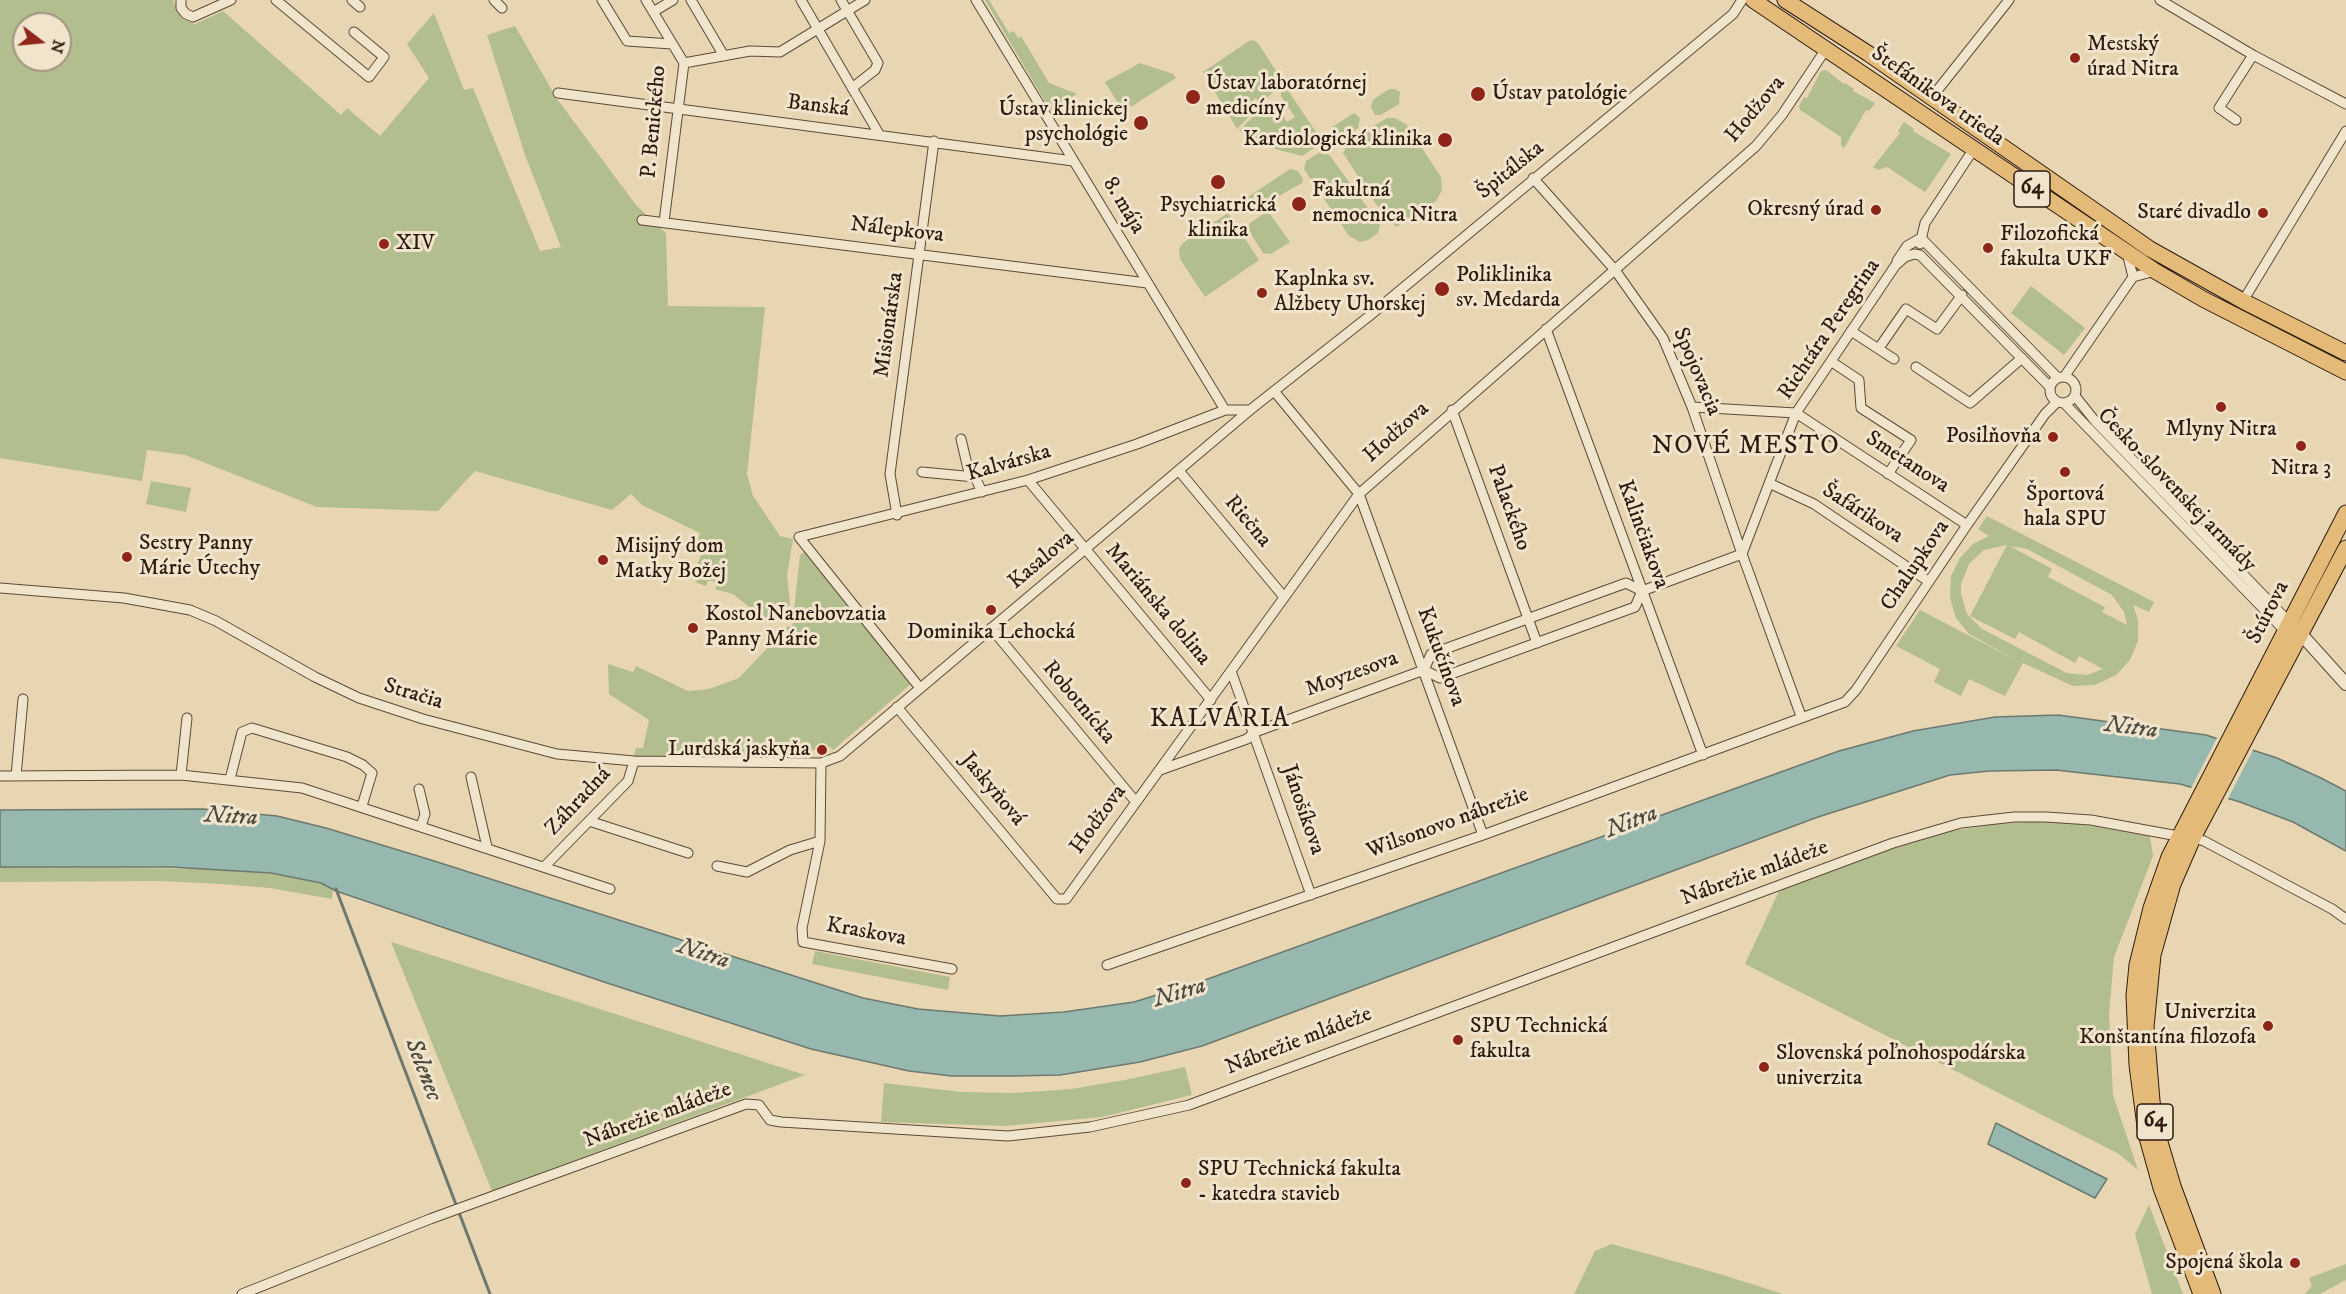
<!DOCTYPE html>
<html>
<head>
<meta charset="utf-8">
<style>
	body { margin:0 }
	#map { position:relative; width:2346px; height:1294px; overflow:hidden; background:#e8d5b2; font-family:"IM FELL DW Pica",serif }
	canvas { display:block }
	.north { position:absolute; left:12px; top:12px; width:60px; height:60px; box-sizing:border-box; background:#f0e4cd; border:2px solid #a29481; border-radius:50%; rotate:106deg; font-size:16px; font-weight:700; line-height:24px; text-align:center; color:#2d1b10 }
	.north::after { content:''; display:block; margin:auto; width:21px; height:27px; background:#8f2418; clip-path:polygon(50% 0,100% 100%,50% 72%,0 100%) }
</style>
</head>
<body>
<div id="map">
<canvas width="2346" height="1294"></canvas>
<div class="north">N</div>
</div>
<script>
const ctx = document.querySelector('canvas').getContext('2d');
ctx.lineJoin = 'round';
function fill(path, color) { ctx.fillStyle = color; ctx.fill(path, 'evenodd'); }
const poly = rows => new Path2D(rows.map(r => 'M' + r).join(''));
function trace(path, color, width, dash) { ctx.strokeStyle = color; ctx.lineWidth = width; ctx.lineCap = dash ? 'butt' : 'round'; ctx.setLineDash(dash || []); ctx.stroke(path); }
function drawText(font, color, halo, rows, align = 'center') {
  ctx.font = font + ' "IM FELL DW Pica",serif'; ctx.lineWidth = 6; ctx.setLineDash([]); ctx.textBaseline = 'middle'; ctx.strokeStyle = halo; ctx.fillStyle = color; for (const [text, x, y, turn = 0] of rows) {
    ctx.save(); ctx.translate(x, y); ctx.rotate((+turn || 0) * Math.PI / 180); ctx.textAlign = isNaN(turn) ? turn : align; if (halo) ctx.strokeText(text, 0, 0); ctx.fillText(text, 0, 0); ctx.restore();
  }
}
const green = poly([
	[0,0,173,0,182,19,195,24,223,11,341,115,347,108,380,136,429,78,407,44,434,13,464,90,473,88,540,251,561,247,525,155,487,35,515,26,557,99,636,205,666,233,668,306,765,307,747,474,753,496,780,536,793,539,787,575,790,604,784,615,773,620,763,618,733,594,715,589,717,584,713,581,708,581,706,586,695,582,699,578,697,575,692,578,704,548,696,544,700,533,642,505,631,494,612,510,475,471,438,511,317,507,185,455,147,450,142,481,0,458],
	[24,24,60,24,60,60,24,60],
	[985,0,989,0,1009,33,1014,31,1018,38,1021,36,1049,83,1077,94,1050,110],
	[1254,40,1258,43,1283,82,1263,102,1258,102,1256,98,1252,101,1249,108,1256,109,1237,129,1203,72,1249,41],
	[1140,63,1173,74,1176,78,1132,106,1125,107,1118,103,1105,82],
	[1826,70,1844,84,1845,83,1854,89,1853,91,1875,103,1869,111,1866,110,1844,148,1841,146,1841,137,1800,110,1799,106,1804,97,1807,98,1821,71],
	[1287,89,1320,138,1319,145,1302,156,1261,145,1239,131,1263,106,1271,117,1280,111,1287,122,1295,117,1281,96,1281,91],
	[1389,89,1394,89,1400,92,1399,104,1381,115,1375,115,1371,107,1373,100],
	[1354,113,1360,118,1358,128,1341,141,1335,142,1329,137,1332,127],
	[1387,118,1395,118,1407,125,1441,177,1442,190,1436,201,1396,227,1376,204,1343,153,1350,140],
	[1904,122,1914,129,1913,131,1951,154,1925,192,1887,167,1878,170,1873,167,1900,133,1898,131],
	[1325,149,1380,225,1378,233,1368,240,1360,242,1349,236,1304,169,1306,161],
	[1290,169,1298,171,1303,179,1302,183,1247,214,1236,213,1236,205],
	[1268,211,1290,242,1271,254,1263,253,1247,228,1250,223],
	[1228,213,1259,260,1205,297,1180,259,1179,249,1183,243],
	[2031,286,2085,328,2064,355,2011,313],
	[151,481,191,488,186,512,146,504],
	[1987,516,2154,602,2149,612,2133,605,2138,620,2138,641,2130,660,2116,675,2095,685,2073,686,2023,663,2005,696,1969,679,1961,696,1934,682,1940,669,1896,646,1920,610,2016,660,1969,634,1956,618,1950,598,1951,576,1960,558,1973,544,1989,536,1978,529],
	[2007,545,1970,616,2015,639,2019,632,2075,663,2079,656,2103,669,2087,675,2067,673,1982,629,1967,614,1961,594,1961,584,1969,564,1984,550],
	[2010,546,2027,549,2112,595,2124,612,2127,625,2102,612,2105,607,2048,577,2052,569],
	[806,551,911,684,833,750,830,747,808,751,805,756,633,759,636,748,643,748,649,720,609,694,608,664,633,672,636,666,688,691,709,689,739,678,788,626,792,628,800,555],
	[2046,821,2080,824,2150,836,2153,856,2114,957,2109,1014,2113,1095,2138,1170,2119,1154,1745,964,1779,891,1896,847,1945,832,2001,823],
	[0,867,231,869,271,873,321,883,333,889,332,899,270,888,222,884,159,881,0,882],
	[391,942,805,1075,492,1191],
	[815,951,950,977,948,990,812,964],
	[1185,1067,1192,1095,1102,1117,1005,1126,881,1122,884,1083,962,1092,1015,1093,1071,1089,1125,1080],
	[2149,1205,2183,1294,2152,1294,2135,1234],
	[1612,1244,1720,1274,1783,1294,1574,1294,1595,1251],
	[2346,1264,2346,1280,2320,1294,2305,1294,2312,1286,2309,1278]
]);
const water = poly([
	[2058,715,2206,735,2277,758,2321,778,2346,791,2346,851,2293,822,2240,802,2180,784,2056,770,1989,771,1950,775,1818,817,1202,1046,1140,1062,1060,1075,1012,1076,952,1076,909,1071,811,1049,604,982,336,891,321,883,271,873,171,867,0,867,0,810,203,809,277,816,326,828,431,860,863,998,918,1009,1000,1016,1064,1012,1134,1002,1205,980,1839,751,1913,731,1995,717,2058,715],
	[1996,1123,2027,1139,2107,1179,2095,1198,1988,1144,1996,1123]
]);
const pier = poly([
	[2218,736,2254,748,2227,801,2190,790]
]);
const stream = poly([
	[336,889,490,1294]
]);
const minor = poly([
	[181,0,181,8,186,14,193,17,231,0],
	[276,0,369,77,384,57,354,32],
	[352,0,360,7],
	[494,0,502,8],
	[602,0,627,41,672,44],
	[646,0,684,63,664,222],
	[691,0,724,56],
	[801,0,879,134],
	[841,0,878,63,875,70,852,88],
	[976,0,1225,410],
	[2160,0,2253,55,2346,104],
	[653,12,673,0],
	[684,63,750,51,780,52,865,0],
	[558,93,1073,161],
	[1932,97,2009,0],
	[2236,120,2219,108,2253,55],
	[1533,178,1615,270,1663,338,1692,407,1742,554,1801,716],
	[642,220,1147,283],
	[1920,244,1925,223,1973,150],
	[2127,253,2133,277],
	[1920,255,2050,387],
	[1897,261,1907,246,1921,238,2058,378],
	[2243,301,2346,131],
	[1546,329,1703,755],
	[1851,331,1894,359],
	[1879,348,1906,309,1937,329,1962,295],
	[1832,362,1859,380,1861,408,1911,440,1888,474],
	[1916,367,1970,403,2022,358],
	'2050 390a13 13 0 1 1 26 0a13 13 0 1 1-26 0Z',
	[2064,377,2133,277,2155,271],
	[1274,391,1359,494,1483,835],
	[2075,396,2095,421,2290,623],
	[2064,403,2286,632],
	[1692,407,1796,413,1967,525],
	[1452,410,1537,643],
	[961,439,970,477],
	[922,472,975,477,982,492],
	[1180,472,1284,597],
	[1028,480,1211,700],
	[1771,484,1814,504,1928,581],
	[897,515,890,474,934,141],
	[1742,554,1796,413,1895,266,1905,257,1914,254,1920,255],
	[0,588,124,598,190,610,216,621,315,677,359,698,423,719,557,754,634,761,821,763,840,756,1250,410,1368,317,1733,14,1742,0],
	[1642,591,1626,583,1431,654,1424,670,1440,678,1635,607,1642,591,1742,554],
	[991,628,1136,802],
	[1231,671,1311,895],
	[920,688,799,537,1028,480,1137,444,1225,410,1250,410],
	[897,707,1057,899,1066,899,1359,494,1756,146,1782,115,1826,49],
	[821,763,820,841,802,928,803,942,952,969],
	[1160,770,1247,739,1255,732,1424,670],
	[181,775,187,718],
	[0,776,181,775,302,788,610,889],
	[16,776,23,699],
	[471,777,487,847],
	[230,779,242,732,252,728,347,757,363,765,372,773,362,806],
	[419,789,425,814,421,826],
	[589,821,688,853],
	[2193,838,2204,841,2332,909,2346,919],
	[545,866,628,781,634,761],
	[717,866,747,872,790,850,820,841],
	[1107,965,1483,835,1845,702,1856,690,1967,525,2045,414,2057,402],
	[242,1294,430,1219,746,1104,759,1105,770,1120,781,1122,1008,1136,1090,1127,1189,1105,1893,843,1961,823,2014,817,2046,817,2091,820,2178,836]
]);
const tertiary = poly([
	[2301,634,2346,684]
]);
const primary = poly([
	[1753,0,2155,271,2203,299,2346,372],
	[1785,0,1869,54,2150,249,2243,301,2346,353],
	[2201,1294,2161,1188,2146,1134,2137,1065,2134,996,2137,965,2151,908,2169,857,2346,513],
	[2213,1294,2173,1186,2157,1132,2152,1101,2146,1027,2153,955,2173,884,2193,838,2346,548]
]);
const markers = [
	[2075,58,6,"#8f2418"],
	[1478,94,8,"#8f2418"],
	[1193,97,8,"#8f2418"],
	[1141,123,8,"#8f2418"],
	[1445,140,8,"#8f2418"],
	[1218,182,8,"#8f2418"],
	[1299,204,8,"#8f2418"],
	[1876,210,6,"#8f2418"],
	[2263,213,6,"#8f2418"],
	[384,244,6,"#8f2418"],
	[1988,248,6,"#8f2418"],
	[1442,289,8,"#8f2418"],
	[1262,293,6,"#8f2418"],
	[2221,407,6,"#8f2418"],
	[2053,437,6,"#8f2418"],
	[2301,446,6,"#8f2418"],
	[2065,472,6,"#8f2418"],
	[127,557,6,"#8f2418"],
	[603,560,6,"#8f2418"],
	[991,610,6,"#8f2418"],
	[693,628,6,"#8f2418"],
	[822,750,6,"#8f2418"],
	[2268,1026,6,"#8f2418"],
	[1458,1040,6,"#8f2418"],
	[1764,1067,6,"#8f2418"],
	[1186,1183,6,"#8f2418"],
	[2295,1263,6,"#8f2418"]
];
const shields = [
	[2032,189,36],
	[2155,1122,36]
];
const shieldNames = [
	["64",2032,189],
	["64",2155,1122]
];
const poiNames = [
	["Mestský",2087,45],
	["úrad Nitra",2087,70],
	["Ústav laboratórnej",1206,84],
	["medicíny",1206,109],
	["Ústav patológie",1492,94],
	["Ústav klinickej",1128,110,"right"],
	["psychológie",1128,135,"right"],
	["Kardiologická klinika",1432,140,"right"],
	["Fakultná",1312,191],
	["nemocnica Nitra",1312,216],
	["Psychiatrická",1218,206,"center"],
	["klinika",1218,231,"center"],
	["Okresný úrad",1864,210,"right"],
	["Staré divadlo",2251,213,"right"],
	["Filozofická",2000,235],
	["fakulta UKF",2000,260],
	["XIV",396,244],
	["Poliklinika",1456,276],
	["sv. Medarda",1456,301],
	["Kaplnka sv.",1274,280],
	["Alžbety Uhorskej",1274,305],
	["Mlyny Nitra",2221,430,"center"],
	["Posilňovňa",2041,437,"right"],
	["Nitra 3",2301,469,"center"],
	["Športová",2065,495,"center"],
	["hala SPU",2065,520,"center"],
	["Sestry Panny",139,544],
	["Márie Útechy",139,569],
	["Misijný dom",615,547],
	["Matky Božej",615,572],
	["Kostol Nanebovzatia",705,615],
	["Panny Márie",705,640],
	["Dominika Lehocká",991,633,"center"],
	["Lurdská jaskyňa",810,750,"right"],
	["Univerzita",2256,1013,"right"],
	["Konštantína filozofa",2256,1038,"right"],
	["SPU Technická",1470,1027],
	["fakulta",1470,1052],
	["Slovenská poľnohospodárska",1776,1054],
	["univerzita",1776,1079],
	["SPU Technická fakulta",1198,1170],
	["- katedra stavieb",1198,1195],
	["Spojená škola",2283,1263,"right"]
];
const streetNames = [
	["Štefánikova trieda",1937,97,35],
	["Banská",818,107,7],
	["Hodžova",1756,110,-50],
	["P. Benického",655,122,-85],
	["Špitálska",1511,171,-39],
	["8. mája",1123,206,59],
	["Nálepkova",897,231,7],
	["Misionárska",890,325,-82],
	["Richtára Peregrina",1830,330,-56],
	["Spojovacia",1696,372,67],
	["Hodžova",1397,433,-42],
	["Smetanova",1907,463,33],
	["Kalvárska",1009,464,-16],
	["Česko-slovenskej armády",2176,491,46],
	["Palackého",1508,508,70],
	["Šafárikova",1862,514,33],
	["Riečna",1247,522,50],
	["Kalinčiakova",1642,535,70],
	["Kasalova",1042,561,-40],
	["Chalupkova",1916,566,-56],
	["Mariánska dolina",1157,605,50],
	["Štúrova",2269,613,-63],
	["Kukučínova",1440,657,70],
	["Moyzesova",1352,675,-20],
	["Stračia",413,695,17],
	["Robotnícka",1078,703,50],
	["Jaskyňová",992,790,50],
	["Záhradná",579,802,-47],
	["Jánošíkova",1302,810,71],
	["Hodžova",1099,820,-54],
	["Wilsonovo nábrežie",1448,824,-20],
	["Nábrežie mládeže",1755,874,-20],
	["Kraskova",866,933,10],
	["Nábrežie mládeže",1299,1042,-21],
	["Nábrežie mládeže",658,1116,-20]
];
const waterNames = [
	["Nitra",2131,729,7],
	["Nitra",231,818,3],
	["Nitra",1632,823,-21],
	["Nitra",703,955,18],
	["Nitra",1180,994,-17],
	["Selenec",422,1070,69]
];
const quarterNames = [
	["NOVÉ MESTO",1746,448],
	["KALVÁRIA",1220,721]
];
fill(green, '#b3be8e');
fill(water, '#97b8ae');
trace(water, '#6d796f', 1.5);
fill(pier, '#e8d5b2');
trace(stream, '#6d796f', 3);
trace(minor, '#5c4a38', 11);
trace(tertiary, '#5c4a38', 14);
trace(primary, '#2d1b10', 17);
trace(minor, '#f0e4cd', 9);
trace(tertiary, '#f0e4cd', 12);
trace(primary, '#e4ba79', 15);
for (const [x, y, r, color] of markers) { const dot = new Path2D(); dot.arc(x, y, r, 0, 2 * Math.PI); ctx.fillStyle = color; ctx.fill(dot); trace(dot, '#f0e4cd', 2); }
for (const [x, y, w] of shields) { const box = new Path2D(); box.roundRect(x - w / 2, y - 18, w, 36, 4.5); ctx.fillStyle = '#f0e4cd'; ctx.fill(box); trace(box, '#2d1b10', 1.5); }
drawText('bold 21px', '#2d1b10', null, shieldNames);
drawText('22px', '#2d1b10', '#f0e4cd', poiNames, 'left');
drawText('22px', '#2d1b10', '#f0e4cd', streetNames);
drawText('italic 24px', '#4d4a3f', '#f0e4cd', waterNames);
ctx.letterSpacing = '1.5px';
drawText('26px', '#2d1b10', '#f0e4cd', quarterNames);
ctx.letterSpacing = '0px';
</script>
</body>
</html>
